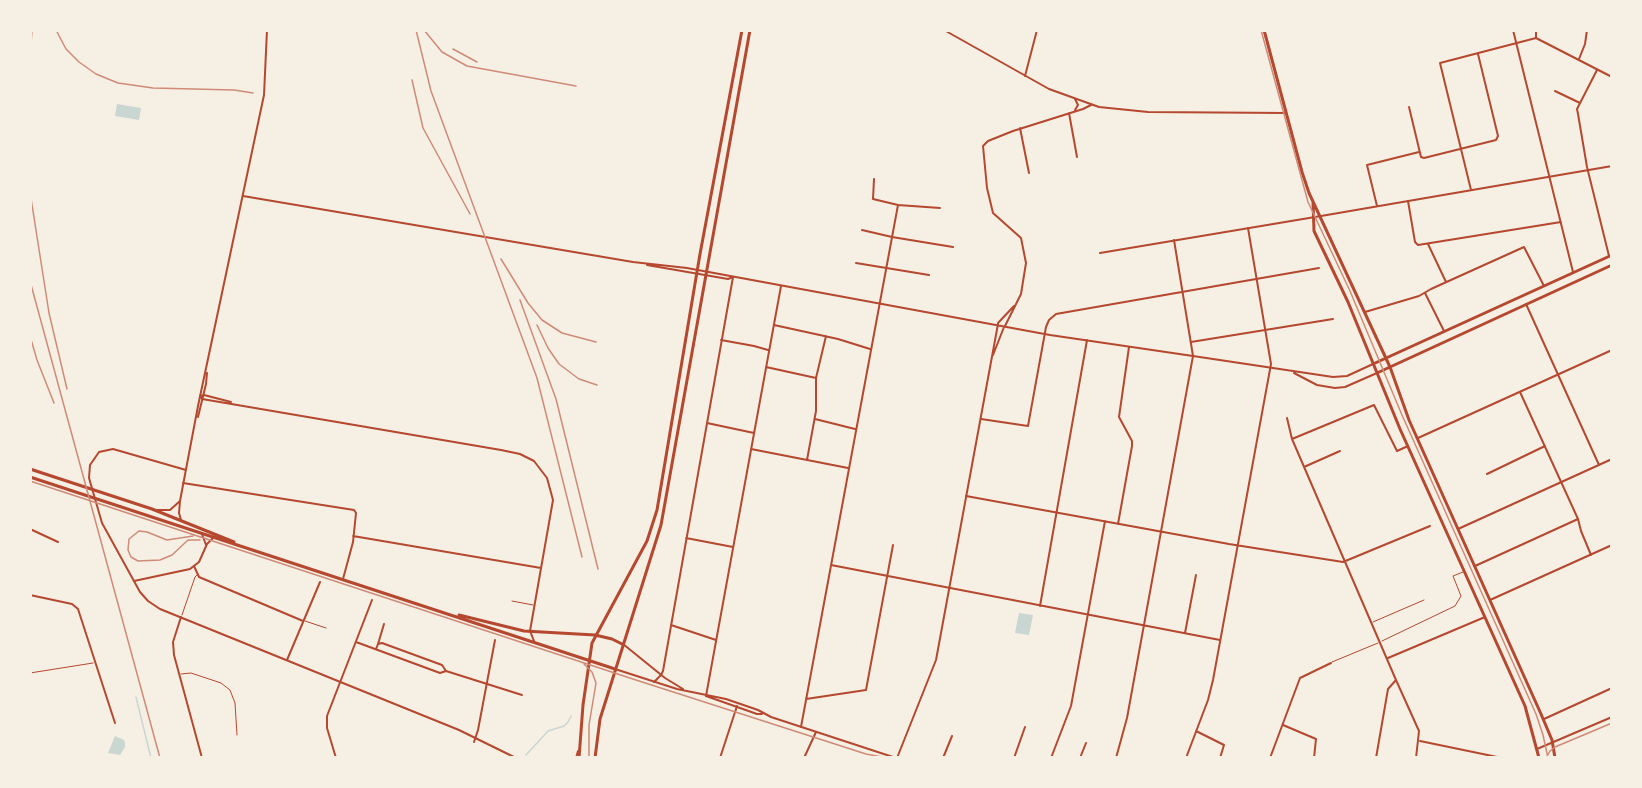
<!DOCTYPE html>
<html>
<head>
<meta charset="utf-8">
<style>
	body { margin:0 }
	#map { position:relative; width:1642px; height:788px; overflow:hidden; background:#f6efe4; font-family:Ubuntu,sans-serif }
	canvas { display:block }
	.frame { position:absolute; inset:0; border:32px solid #f6efe4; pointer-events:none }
</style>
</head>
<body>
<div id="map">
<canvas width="1642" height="788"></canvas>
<div class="frame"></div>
</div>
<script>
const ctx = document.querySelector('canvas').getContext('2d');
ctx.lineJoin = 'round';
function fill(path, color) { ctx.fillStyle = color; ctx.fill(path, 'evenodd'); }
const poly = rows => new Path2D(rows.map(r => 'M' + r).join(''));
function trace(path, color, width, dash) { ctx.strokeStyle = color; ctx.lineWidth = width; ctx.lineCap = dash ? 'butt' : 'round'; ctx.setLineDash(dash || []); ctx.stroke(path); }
const water = poly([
	[117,104,141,108,139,120,115,116],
	[1019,613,1033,615,1029,635,1015,633],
	[115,736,124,740,125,743,125,747,120,755,108,753]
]);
const stream = poly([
	[136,697,151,758],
	[526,755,548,731,564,726,568,722,571,716]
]);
const service = poly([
	[512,601,533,605],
	[182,615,195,577,197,575],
	[305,621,326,628],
	[1373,622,1424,600],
	[1382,641,1455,606,1461,596,1453,576,1463,572],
	[1332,662,1378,643],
	[30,673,93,663],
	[181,674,191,673,221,683,230,690,235,703,237,735]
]);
const minor = poly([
	[1513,30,1573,272],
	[1536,30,1536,38],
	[1579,59,1585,44,1587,30],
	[1597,70,1577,109,1578,114,1587,167,1609,256],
	[1025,76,1037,30],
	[1555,91,1580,103],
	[1075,99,1078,105,1075,110],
	[1409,107,1421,157,1424,158,1496,140,1498,136,1478,54],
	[1069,113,1077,157],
	[1020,128,1029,173],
	[1471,190,1440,63,1536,38,1612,77],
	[1408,201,1415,242,1418,245,1561,222],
	[898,205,940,208],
	[1377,206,1367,165,1419,152],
	[1321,216,1612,166],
	[862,230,892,237,953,247],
	[1428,244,1446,282],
	[856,263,929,275],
	[1425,293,1444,331],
	[1526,304,1599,465],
	[1365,312,1419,296,1431,289,1524,247,1544,286],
	[998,323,1014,306],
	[774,325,838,339,870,349],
	[1005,326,1021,294,1026,263,1021,238,993,213,987,188,983,146,988,141,1013,131,1083,109,1091,105],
	[721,340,754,346,768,350],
	[1191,342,1333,319],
	[766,367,816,378],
	[1520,392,1578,519,1581,531,1591,555],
	[200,396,202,399,208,400,501,450,520,454,534,461,547,478,553,500,530,631,534,641],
	[200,396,204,395,231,402],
	[1287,418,1292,439,1396,680,1388,689,1376,758],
	[815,419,855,429],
	[981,419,1028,426,1046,327,1049,320,1056,314,1319,268],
	[707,423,754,433],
	[1418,438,1612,350],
	[1292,439,1374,405,1397,451,1408,446],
	[751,449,848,468],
	[807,460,816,411,816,378,826,336],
	[1304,467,1340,451],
	[1487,474,1545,446],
	[183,483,354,510,356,513,353,542,343,579],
	[966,496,1229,544,1343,562,1430,526],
	[1118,524,1132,446,1132,441,1119,417,1129,347],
	[30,529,58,542],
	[1458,529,1612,459],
	[353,536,541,568],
	[686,538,733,547],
	[831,565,1220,640],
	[194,566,199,577,303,621],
	[1475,566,1578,519],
	[30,595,72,604,78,609,115,723],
	[1490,600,1612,545],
	[1040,606,1087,340],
	[181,617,173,642,174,655,202,758],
	[671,625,716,640],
	[1185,633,1196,575],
	[356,642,440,673,446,671,522,695],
	[378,644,384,624],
	[376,649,378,644,382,643,442,665,446,671],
	[1388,658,1485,617],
	[287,660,320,582],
	[1396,680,1419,731,1416,758],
	[654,682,661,675,663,671,733,277],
	[706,696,781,286],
	[806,699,866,690,893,545],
	[1544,719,1612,688],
	[1283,725,1316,739,1314,758],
	[801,727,898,205,873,199,874,179],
	[1196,731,1224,745,1220,758],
	[1420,741,1502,758],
	[474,742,478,730,495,640],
	[336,758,327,728,327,716,372,600],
	[720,758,737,706],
	[804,758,816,732],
	[943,758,952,736],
	[1014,758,1025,727],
	[1051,758,1071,706,1105,521],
	[1080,758,1086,743],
	[1116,758,1127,718,1193,356,1174,240],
	[1186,758,1208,700,1213,680,1271,364,1248,228],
	[1270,758,1300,678,1331,663]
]);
const tertiary = poly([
	[944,30,1049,89,1099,107,1148,112,1286,113],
	[243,196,633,262,687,268,1050,335,1193,356,1333,377,1347,376,1373,364],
	[1100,253,1321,216],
	[647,265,728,279,733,277],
	[993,355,1004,327],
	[1294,373,1317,385,1335,388,1345,387,1377,373],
	[198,417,206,384,207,373],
	[186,470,113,449,99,452,90,465,89,478,102,523,140,592,148,601,160,609,459,730,516,758],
	[157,510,170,510,180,501],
	[181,520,179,513,180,501,198,406,264,95,267,30],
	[202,534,206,545],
	[134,581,190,569,199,562,207,544,213,538],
	[623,644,665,678,683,689],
	[615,669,677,689,726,699,758,710,771,717,896,758],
	[706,696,757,714,762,714],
	[1537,749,1612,717],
	[576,758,578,751],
	[897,758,936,660,998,324]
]);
const secondary = poly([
	[1264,30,1302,172,1309,193,1390,367,1409,420,1541,714,1552,740,1555,758],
	[1313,202,1314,231,1348,302,1400,429,1525,706,1539,758],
	[1373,364,1612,255],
	[1377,373,1612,265]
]);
const primary = poly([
	[30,469,152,509,234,542],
	[30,477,615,669],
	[459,615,524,631,595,635,612,639,622,644],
	[579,758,583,705,592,643,647,541,657,510,700,254,742,30],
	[595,758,600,719,661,525,750,30]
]);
const tram = poly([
	[1261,30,1308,202,1350,291,1402,415,1536,714,1543,735,1548,758],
	[30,481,636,680,866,754,887,758],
	[193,536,167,540,147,532,139,531,129,539,128,550,131,557,138,561,160,560,172,555,188,540,200,540],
	[584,664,592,672,596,683,589,725,589,758],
	[1546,758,1550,751,1555,747,1612,723]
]);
const rail = poly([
	[56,30,66,49,79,62,96,74,118,83,153,88,234,90,253,93],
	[416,30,431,91,537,378,582,557],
	[424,30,442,52,467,66,576,86],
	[453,49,477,62],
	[30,58,32,30],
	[412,80,423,128,470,214],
	[30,192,49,313,67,389],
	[501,259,528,303,542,320,562,333,596,342],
	[30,281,160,758],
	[520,300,556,399,598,569],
	[537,325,548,348,559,364,579,379,597,385],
	[30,336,37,360,54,403]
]);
fill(water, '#c9d6d2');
trace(stream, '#c9d6d2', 1.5);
trace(service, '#b5482f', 1);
trace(minor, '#b5482f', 2);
trace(tertiary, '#b5482f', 2);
trace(secondary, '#b5482f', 3);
trace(primary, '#b5482f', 3);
trace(tram, '#cf8b77', 1.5);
trace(rail, '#cf8b77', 1.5);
</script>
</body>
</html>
